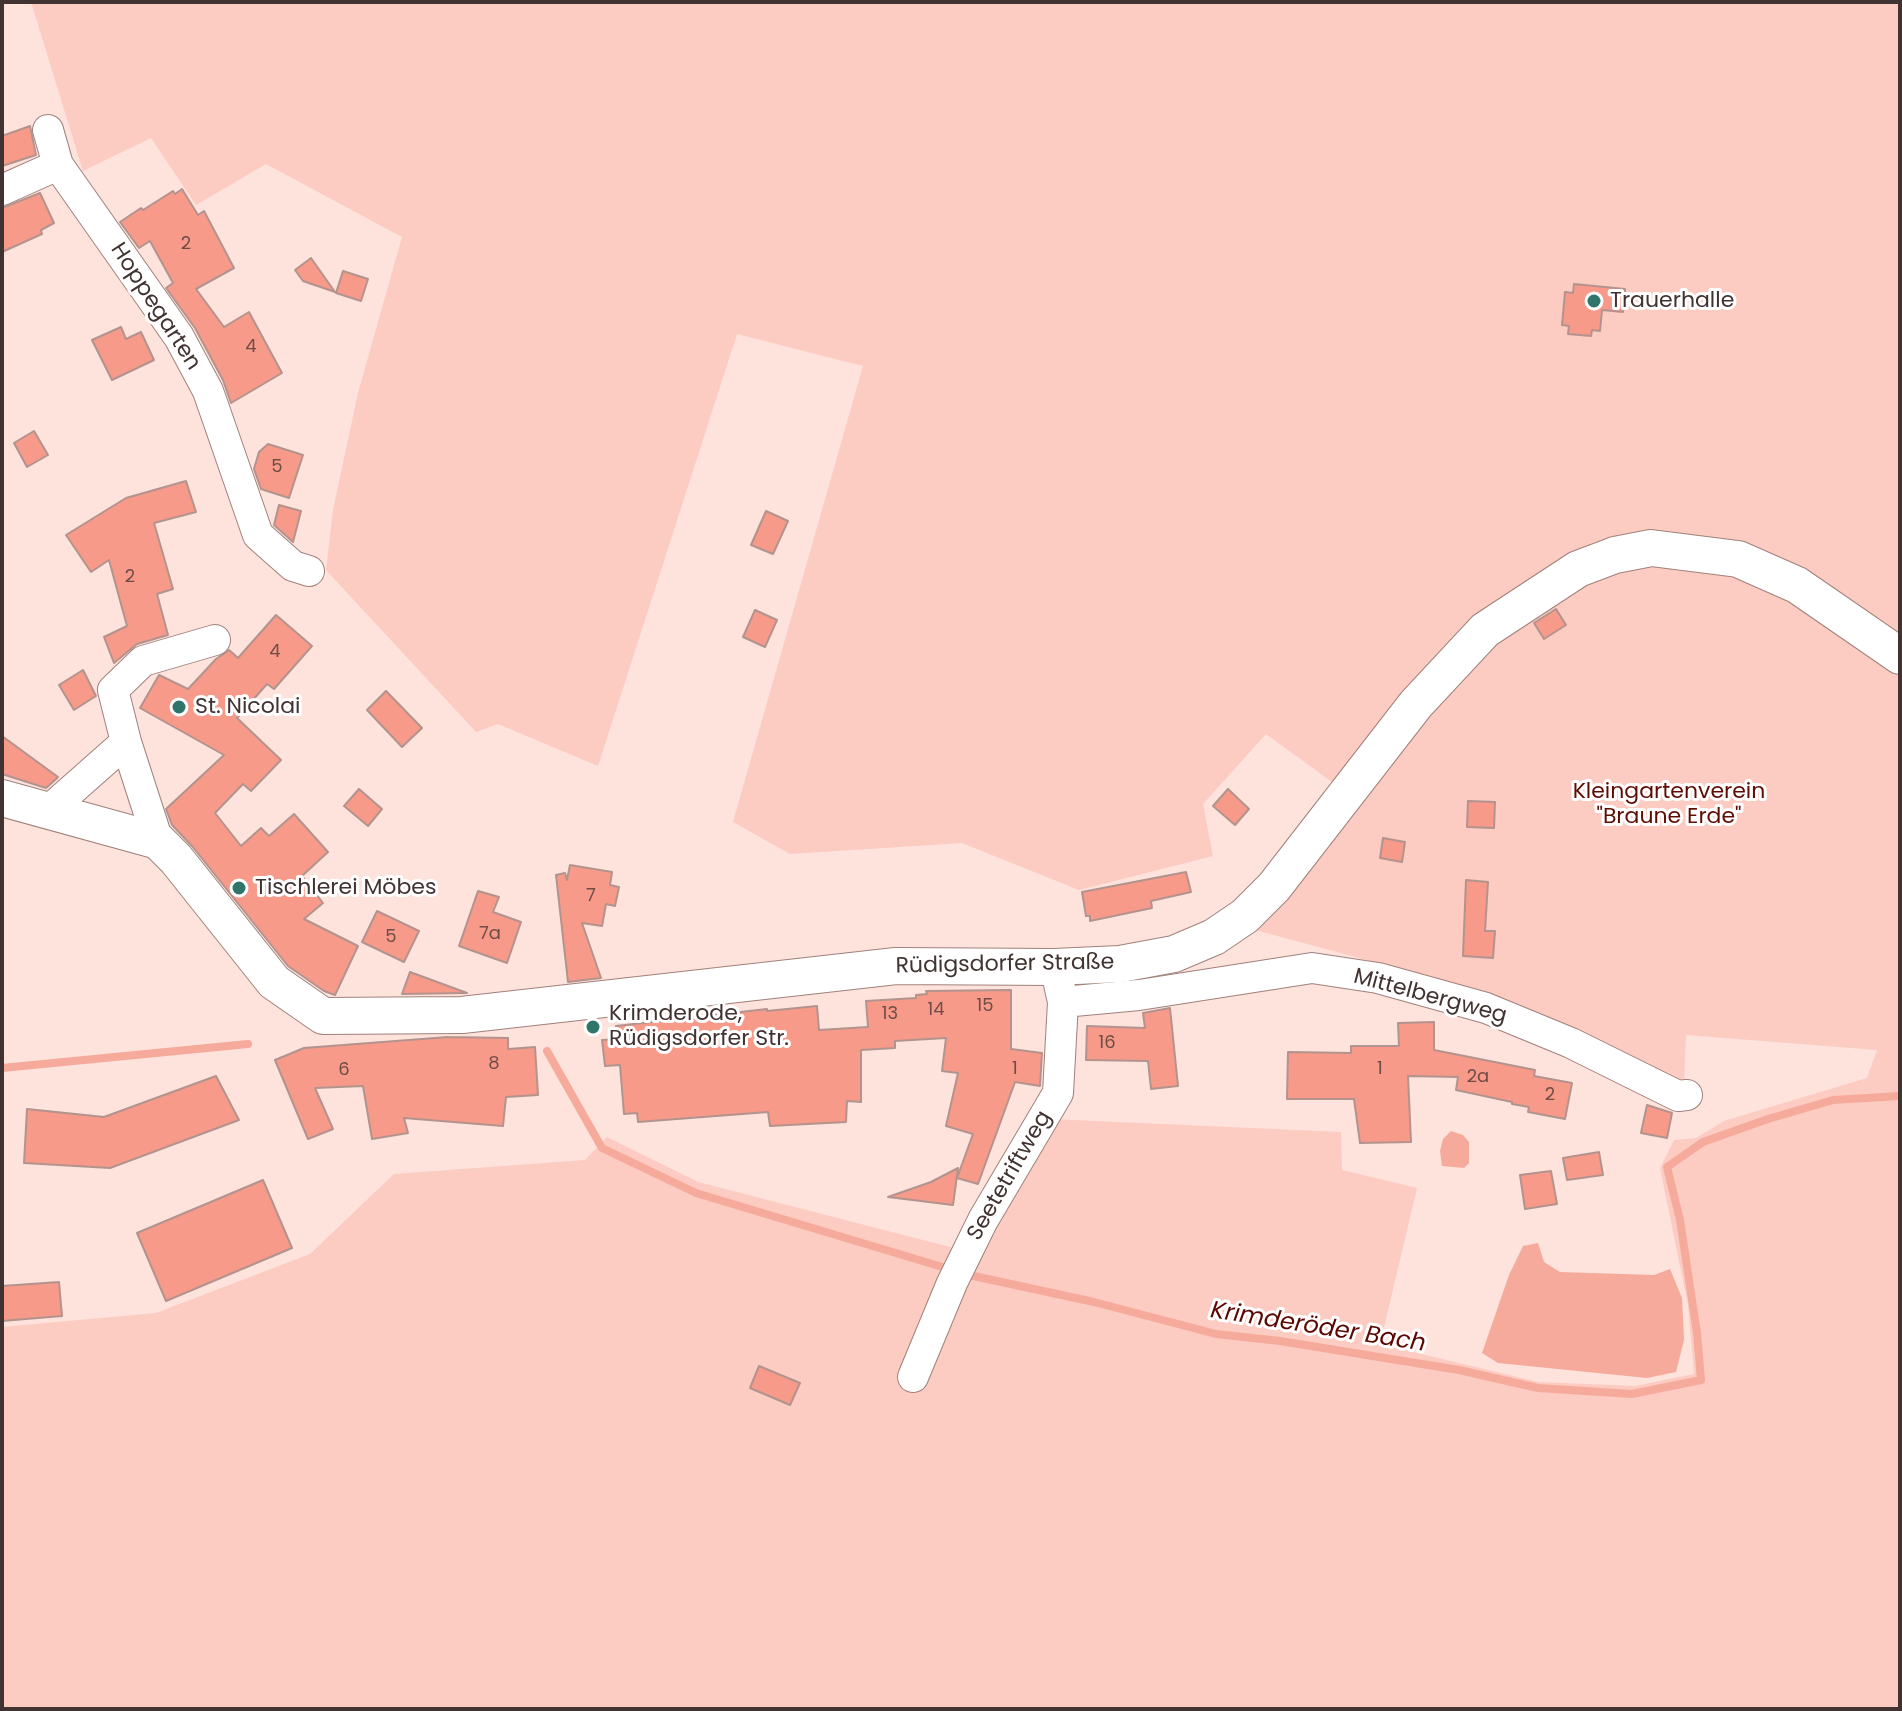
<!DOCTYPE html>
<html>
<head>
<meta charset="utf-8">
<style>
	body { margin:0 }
	#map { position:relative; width:1902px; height:1711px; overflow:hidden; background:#fee2dc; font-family:Poppins,sans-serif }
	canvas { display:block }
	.frame { position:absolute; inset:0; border:4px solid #413331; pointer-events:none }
</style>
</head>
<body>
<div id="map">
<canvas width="1902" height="1711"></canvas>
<div class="frame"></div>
</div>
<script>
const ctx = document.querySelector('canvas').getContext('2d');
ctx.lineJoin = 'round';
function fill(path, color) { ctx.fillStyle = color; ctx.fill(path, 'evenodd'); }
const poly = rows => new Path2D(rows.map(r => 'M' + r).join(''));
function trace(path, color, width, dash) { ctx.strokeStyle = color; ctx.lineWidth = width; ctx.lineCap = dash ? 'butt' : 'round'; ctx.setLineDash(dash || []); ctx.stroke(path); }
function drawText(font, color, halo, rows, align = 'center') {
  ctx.font = font + ' Poppins,sans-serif'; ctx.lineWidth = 6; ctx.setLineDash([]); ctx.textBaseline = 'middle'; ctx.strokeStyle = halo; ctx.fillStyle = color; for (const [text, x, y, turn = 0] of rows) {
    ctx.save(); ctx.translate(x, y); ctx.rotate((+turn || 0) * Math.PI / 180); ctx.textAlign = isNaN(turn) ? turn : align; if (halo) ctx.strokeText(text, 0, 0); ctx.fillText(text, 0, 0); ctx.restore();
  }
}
const green = poly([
	[31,2,1900,2,1900,1709,2,1709,2,1327,156,1313,310,1254,394,1174,585,1160,607,1137,698,1182,977,1254,1050,1119,1341,1132,1342,1170,1417,1188,1380,1344,1538,1382,1635,1386,1694,1374,1688,1305,1660,1168,1674,1140,1696,1138,1724,1121,1867,1078,1877,1050,1686,1035,1684,1085,1485,992,1211,918,1248,892,1332,782,1266,734,1203,804,1213,856,1079,890,962,843,790,854,733,822,863,366,737,334,598,766,498,724,476,732,326,570,333,510,358,393,402,237,266,164,196,205,151,138,83,171]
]);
const water = poly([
	[1451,1131,1463,1135,1469,1142,1469,1163,1464,1168,1442,1166,1440,1151,1443,1139],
	[1538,1243,1544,1262,1560,1272,1654,1275,1670,1269,1682,1298,1684,1340,1676,1372,1647,1378,1498,1363,1482,1353,1509,1275,1523,1246]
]);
const stream = poly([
	[547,1051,602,1148,696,1193,969,1275,1094,1302,1216,1334,1280,1341,1459,1370,1538,1388,1632,1394,1701,1380,1697,1333,1680,1220,1667,1167,1703,1142,1768,1119,1833,1100,1900,1096],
	[2,1068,248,1044]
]);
const building = poly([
	[30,126,36,155,2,166,2,136,30,126],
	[182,189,198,215,204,211,234,268,196,289,224,327,249,312,282,373,231,403,223,380,195,328,166,288,173,283,150,241,139,248,120,222,141,208,143,210,173,191,175,194,182,189],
	[40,193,54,223,41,230,42,234,2,252,2,208,40,193],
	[311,258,335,292,303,281,295,270,311,258],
	[343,271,368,279,361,301,336,293,343,271],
	[1574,284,1625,289,1623,312,1602,310,1600,331,1592,330,1591,336,1568,334,1569,326,1562,325,1565,292,1573,293,1574,284],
	[121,327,126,339,141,332,154,360,112,380,92,340,121,327],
	[34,431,48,455,27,467,14,443,34,431],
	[268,444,303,455,289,498,261,489,254,469,259,452,268,444],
	[186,481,196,512,154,523,173,589,157,594,168,635,137,644,114,663,104,637,127,626,109,560,91,572,66,535,126,498,186,481],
	[279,505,301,511,293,542,274,525,279,505],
	[766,511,788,521,773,554,751,545,766,511],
	[1556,609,1566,625,1544,639,1534,623,1556,609],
	[755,610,777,620,765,647,743,637,755,610],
	[276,615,312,646,274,689,267,684,237,718,281,760,251,791,243,784,215,813,241,846,261,828,269,836,294,814,328,852,302,876,323,903,304,919,358,946,335,995,324,991,288,966,192,846,172,825,166,809,224,755,140,708,159,675,188,689,216,659,229,650,238,658,276,615],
	[83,670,96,696,74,710,59,685,83,670],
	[386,691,422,728,402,747,367,710,386,691],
	[2,736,58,777,55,780,46,788,2,774,2,736],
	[359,789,382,809,368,826,344,806,359,789],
	[1228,789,1249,809,1235,825,1213,806,1228,789],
	[1468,801,1495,802,1494,828,1467,827,1468,801],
	[1383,838,1405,842,1402,862,1380,858,1383,838],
	[570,865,612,872,610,885,619,887,615,906,606,904,602,926,582,923,601,978,568,982,556,875,565,873,567,880,570,865],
	[1186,872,1191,892,1151,901,1152,908,1090,921,1090,916,1086,916,1082,892,1186,872],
	[1466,880,1488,882,1485,931,1495,931,1493,958,1463,956,1466,880],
	[478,891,499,897,493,912,521,922,507,963,459,946,478,891],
	[377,911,419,931,404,962,362,942,377,911],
	[410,972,467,993,402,994,410,972],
	[1011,990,1011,1049,1042,1053,1040,1086,1015,1082,978,1184,957,1178,973,1134,946,1126,958,1073,942,1071,946,1038,895,1041,895,1048,861,1050,861,1102,847,1101,846,1122,770,1126,768,1112,638,1122,637,1113,624,1114,620,1065,605,1066,602,1040,617,1039,616,1026,767,1009,767,1011,817,1006,819,1030,868,1027,866,1001,916,998,916,995,927,994,926,991,1011,990],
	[1170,1008,1178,1086,1151,1089,1148,1061,1086,1060,1087,1026,1145,1028,1143,1013,1170,1008],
	[1434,1022,1434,1050,1535,1070,1534,1076,1572,1083,1565,1119,1528,1112,1529,1107,1512,1104,1512,1102,1456,1090,1458,1077,1408,1076,1411,1142,1360,1143,1354,1099,1287,1099,1288,1052,1351,1053,1351,1046,1399,1046,1398,1023,1434,1022],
	[448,1037,508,1038,508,1049,535,1047,538,1095,506,1097,503,1126,404,1118,408,1133,372,1139,363,1086,315,1088,333,1129,308,1139,275,1060,304,1048,448,1037],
	[216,1076,239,1120,110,1168,24,1163,27,1109,104,1117,216,1076],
	[1647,1105,1672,1113,1667,1138,1641,1133,1647,1105],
	[1599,1152,1603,1175,1567,1180,1563,1158,1599,1152],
	[958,1168,953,1205,888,1197,931,1182,958,1168],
	[1551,1171,1557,1204,1525,1209,1520,1175,1551,1171],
	[263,1180,292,1248,166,1301,137,1233,263,1180],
	[59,1282,62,1316,2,1321,2,1286,59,1282],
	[759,1366,800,1383,790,1405,750,1388,759,1366]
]);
const minor = poly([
	[48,130,58,165,179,337,208,391,258,535,293,566,309,571],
	[2,190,58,165],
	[126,742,158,841],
	[48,811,126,742,113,690,143,661,215,640],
	[1063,1002,1139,995,1312,968,1378,978,1486,1008,1571,1043,1678,1096,1687,1095],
	[913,1377,952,1283,983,1220,1058,1093,1063,1002,1059,984]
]);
const tertiary = poly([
	[2,798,158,841,176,859,274,982,323,1016,462,1015,896,966,1054,967,1120,964,1174,954,1214,937,1245,916,1274,887,1416,704,1485,630,1578,569,1615,555,1651,548,1738,559,1797,585,1900,656]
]);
const markers = [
	[1594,301,8,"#30756a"],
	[179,707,8,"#30756a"],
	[239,888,8,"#30756a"],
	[593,1027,8,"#30756a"]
];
const numberNames = [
	["2",186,244],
	["4",251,347],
	["5",277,467],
	["2",130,577],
	["4",275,652],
	["7",591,896],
	["7a",490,934],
	["5",391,937],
	["15",985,1006],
	["14",936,1010],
	["13",890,1014],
	["16",1107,1043],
	["8",494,1064],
	["1",1015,1069],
	["1",1380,1069],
	["6",344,1070],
	["2a",1478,1077],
	["2",1550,1095]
];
const poiNames = [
	["Trauerhalle",1610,301],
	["St. Nicolai",195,707],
	["Tischlerei Möbes",255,888],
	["Krimderode,",609,1014],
	["Rüdigsdorfer Str.",609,1039]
];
const streetNames = [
	["Hoppegarten",155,307,57],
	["Rüdigsdorfer Straße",1005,965,-1],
	["Mittelbergweg",1430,997,15],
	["Seetetriftweg",1010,1176,-60]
];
const parkNames = [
	["Kleingartenverein",1669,792],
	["\"Braune Erde\"",1669,817]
];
const waterNames = [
	["Krimderöder Bach",1318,1328,9]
];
fill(green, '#fccbc1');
fill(water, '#f6aa9b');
trace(stream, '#f6aa9b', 8);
fill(building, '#f89a89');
trace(building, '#b3938d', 2);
trace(minor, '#a0817b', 32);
trace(tertiary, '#a0817b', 38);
trace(minor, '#fff', 30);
trace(tertiary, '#fff', 36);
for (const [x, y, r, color] of markers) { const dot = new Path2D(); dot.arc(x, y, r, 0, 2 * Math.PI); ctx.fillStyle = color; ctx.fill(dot); trace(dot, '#fff', 3); }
drawText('18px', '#6f4d47', null, numberNames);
drawText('22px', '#413331', '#fff', poiNames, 'left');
drawText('22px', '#413331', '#fff', streetNames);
drawText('22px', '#5f0c03', '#fff', parkNames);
drawText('italic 24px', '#5b0700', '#fff', waterNames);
</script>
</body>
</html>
